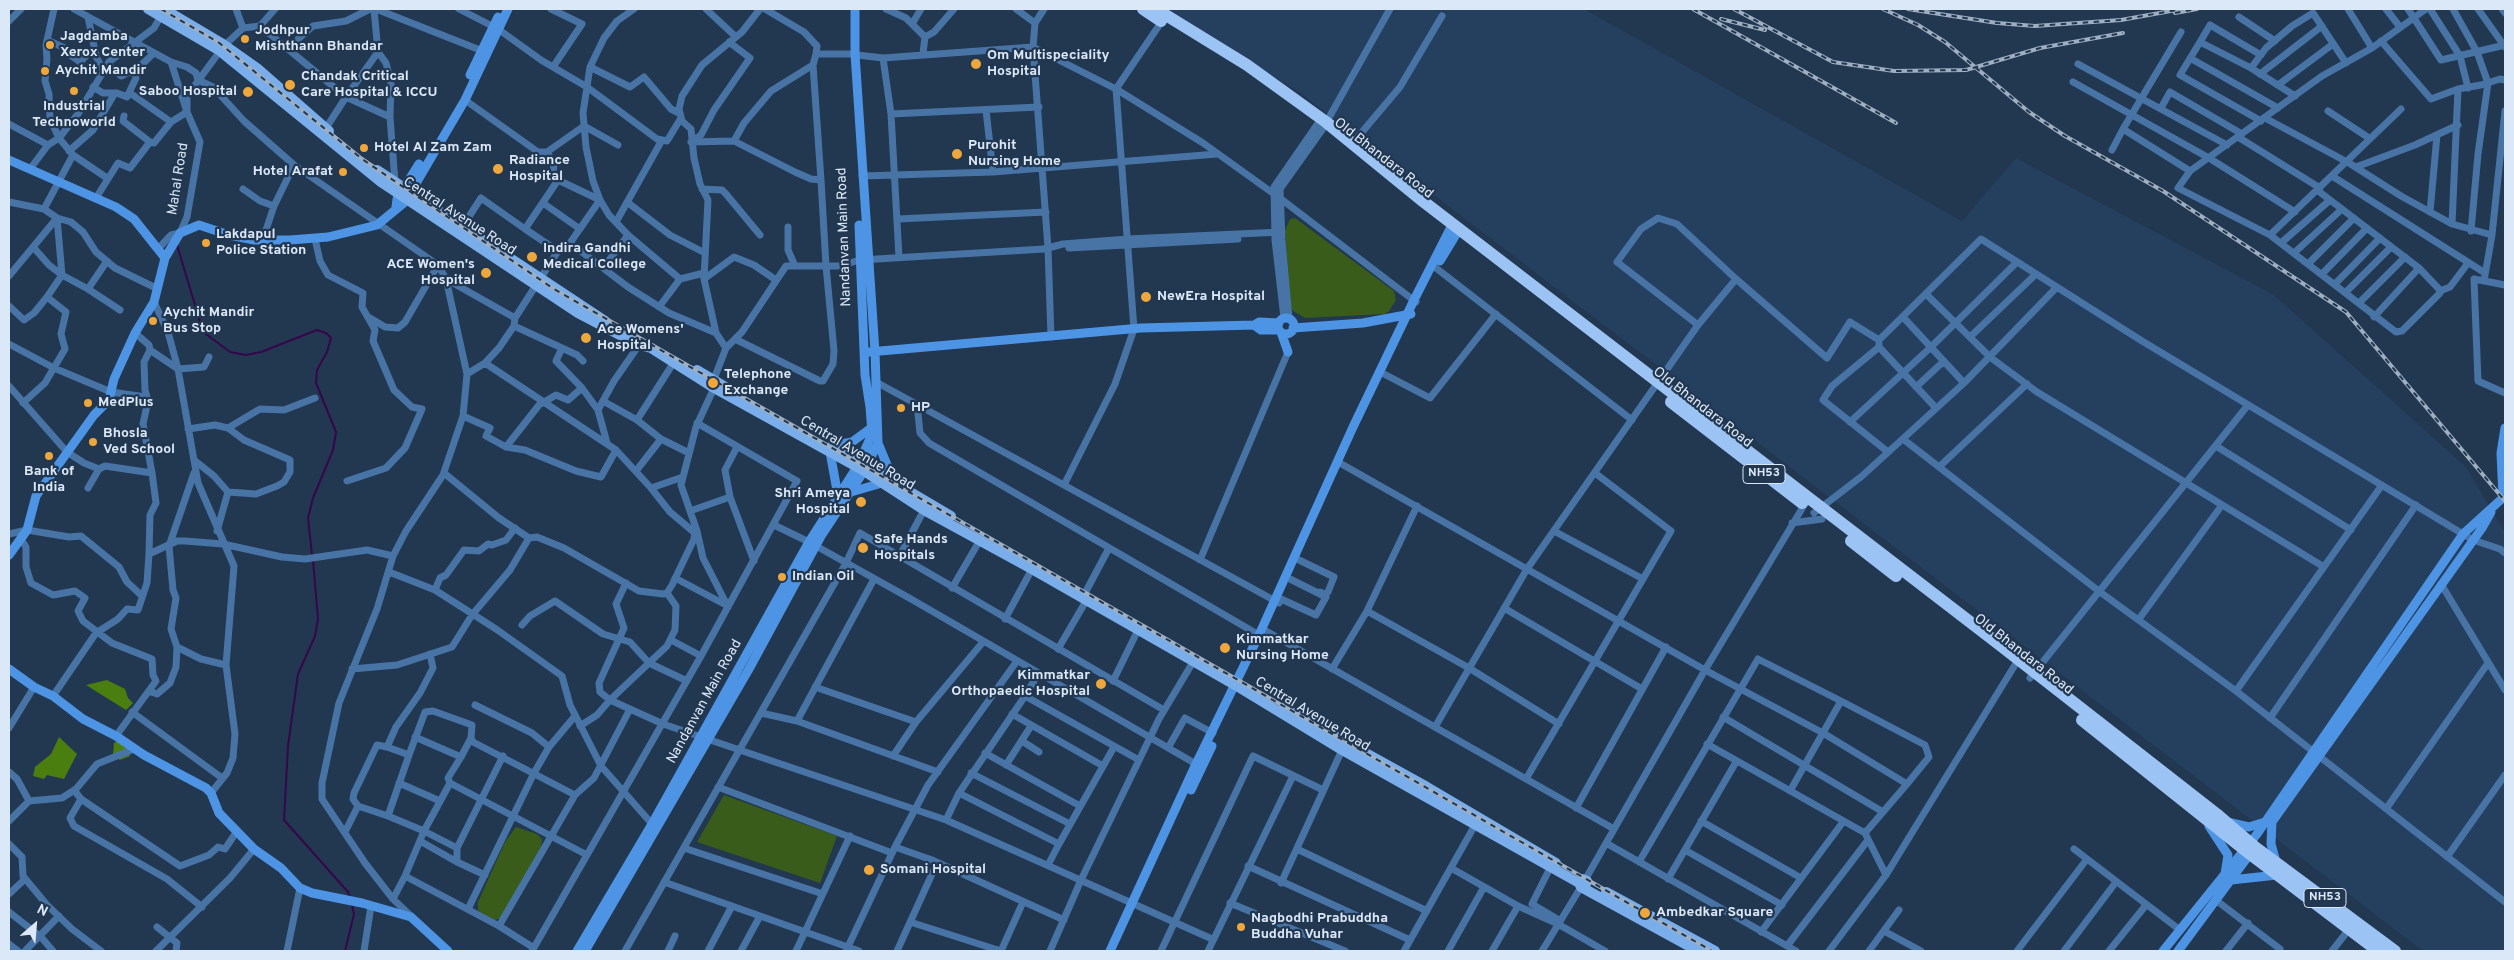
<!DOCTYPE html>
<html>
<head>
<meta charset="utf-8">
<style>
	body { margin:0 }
	#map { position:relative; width:2514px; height:960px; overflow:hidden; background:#223750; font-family:Overpass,sans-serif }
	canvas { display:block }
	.frame { position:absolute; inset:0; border:10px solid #dbe8f8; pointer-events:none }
	.north { position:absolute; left:10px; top:900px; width:50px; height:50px; -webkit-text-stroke:4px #223750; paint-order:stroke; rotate:27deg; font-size:14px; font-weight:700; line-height:20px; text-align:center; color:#dbe8f8 }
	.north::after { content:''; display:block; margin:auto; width:18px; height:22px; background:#dbe8f8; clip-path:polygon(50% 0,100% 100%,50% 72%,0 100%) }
</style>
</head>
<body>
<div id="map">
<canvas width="2514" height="960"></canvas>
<div class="frame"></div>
<div class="north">N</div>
</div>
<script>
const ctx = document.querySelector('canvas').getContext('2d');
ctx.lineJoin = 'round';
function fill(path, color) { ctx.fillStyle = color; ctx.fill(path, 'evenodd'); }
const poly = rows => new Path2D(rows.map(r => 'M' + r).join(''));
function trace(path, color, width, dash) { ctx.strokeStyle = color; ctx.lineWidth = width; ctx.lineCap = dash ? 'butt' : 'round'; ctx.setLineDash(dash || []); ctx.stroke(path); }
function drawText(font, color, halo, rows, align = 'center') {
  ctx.font = font + ' Overpass,sans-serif'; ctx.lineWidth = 4.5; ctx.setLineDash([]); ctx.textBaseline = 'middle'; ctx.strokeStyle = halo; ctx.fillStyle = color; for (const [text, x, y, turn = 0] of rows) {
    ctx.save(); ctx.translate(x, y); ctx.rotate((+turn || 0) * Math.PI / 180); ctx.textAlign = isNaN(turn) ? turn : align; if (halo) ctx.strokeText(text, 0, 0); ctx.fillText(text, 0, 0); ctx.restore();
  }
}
const built = poly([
	[1165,9,1584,9,1962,221,2016,158,2274,295,2466,467,2505,532,2505,951,2423,951,1299,92]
]);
const green = poly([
	[1295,218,1394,291,1396,300,1389,311,1385,314,1305,318,1293,311,1291,306,1285,230,1290,219],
	[724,795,837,836,820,883,697,842],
	[516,827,537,834,542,839,541,847,501,918,495,920,481,913,478,910,478,902,505,842]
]);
const forest = poly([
	[107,680,125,689,128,698,133,703,126,710,86,685],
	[59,737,77,754,64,779,47,775,44,779,33,776,35,767,51,754],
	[117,741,128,749,130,756,120,760,113,755,114,743]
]);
const stream = poly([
	[177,245,201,325,206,334,230,352,246,355,261,352,317,330,326,333,331,338,327,352,317,370,316,383,336,432,333,450,313,498,308,518,312,555],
	[313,560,318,619,315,636,298,674,288,746,284,820,348,892,350,898],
	[345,951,354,914,352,905]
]);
const street = poly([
	[74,9,171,62,187,67,196,73,198,80,213,87,244,121,294,165,438,265,446,279,467,374,463,416,443,475,406,531,393,556,377,609,339,703,322,783,322,799,365,863,393,899,411,916],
	[236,9,243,28],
	[275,9,260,26,346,97,378,52,386,63,391,83,390,117,395,182],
	[374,9,378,52],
	[376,9,480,50],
	[459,9,498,29,541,60,587,87,657,139,667,141,681,118],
	[551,9,582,24,553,67],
	[634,9,617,21,604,38,590,67,583,113,586,147,593,181,600,200,609,215,628,235,680,279,704,273],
	[706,9,736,37],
	[760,9,742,32,702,65,682,96,679,109,682,121,691,129,694,158,700,184,708,200,704,279,716,333,726,348,742,332,786,266,839,266,860,260,1044,249],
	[765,9,804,32,817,46,816,54,849,54,883,58,1033,47,1116,89,1203,143,1281,199,1416,302],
	[886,9,906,18,925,37,923,53],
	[1016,9,1035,23],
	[1044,9,1035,23,1033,47,1048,248,1051,337],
	[2348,9,2372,48],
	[2386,9,2400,27],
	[2408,9,2441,60,2505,45],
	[2430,9,2460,56,2468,88],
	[2453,9,2477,52,2488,83,2478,154,2471,231],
	[2478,9,2505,47],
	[2502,9,2505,13],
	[88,17,96,56,103,70],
	[2239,17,2275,41],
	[9,21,21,9],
	[912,24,921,9],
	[2181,32,2123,129,2190,171,2322,76,2372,48,2426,9],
	[925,37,934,32,954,9],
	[47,40,67,49,70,55,80,62,89,53,96,56],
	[2381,41,2431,99,2458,89,2481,85,2500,79,2505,80],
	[2200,42,2180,75,2261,121],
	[225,45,243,28,260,26],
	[287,49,313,26,346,21,370,9],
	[883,58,891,114,899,257],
	[2190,58,2278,108],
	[109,62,110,66,121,76,129,72,135,74],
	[2078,64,2227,145],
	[590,67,630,87,644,77,671,109,679,113],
	[2251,68,2200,42,2210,25,2261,55],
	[2260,74,2322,26],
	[2073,82,2209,158,2295,212],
	[2278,85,2333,44],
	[93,87,103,93,117,93,127,97,136,78,135,71,154,53],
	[130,93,171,122,187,112,171,62],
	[2295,96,2251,68,2266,48,2292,26,2313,13,2346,63],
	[465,100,538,152,547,152,584,126,618,145],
	[2161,108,2170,92,2242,134],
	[986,110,993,172],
	[2328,111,2369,138],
	[891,114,1039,107],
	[2265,118,2349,163,2401,196,2452,224,2492,235],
	[9,124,48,145,59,138,78,114,109,62,154,28,161,16],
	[326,128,346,97,390,117],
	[2238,137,2320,188],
	[734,141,795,172,811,179,821,180,813,65],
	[150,142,154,143,171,122],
	[691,142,734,141,744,123,771,91,813,65,816,54],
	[691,142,701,135,714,110,750,58,729,42],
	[1352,144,1400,87,1442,16],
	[2112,150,2123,129],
	[69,151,93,130,115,93],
	[547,152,554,164,553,172,558,180,600,200,570,243,628,287,669,313,716,333],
	[73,155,107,178],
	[2356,167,2415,145,2458,125],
	[30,169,48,145],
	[2190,171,2178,188,2270,235,2401,109],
	[862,176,993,172,1217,154],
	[2332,176,2485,273],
	[243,189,260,201,274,206],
	[702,189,722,190,726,194,760,235],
	[96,198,118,163,130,168,150,142,123,121,124,116],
	[9,202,44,209,73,155,59,138,50,119,49,94,45,81,47,59,46,45,54,9],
	[627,202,670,235,705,253],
	[543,203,580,229],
	[44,209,57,218,71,222,83,232,96,252,115,268,158,289],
	[2430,212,2437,135],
	[898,219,1046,212],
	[616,222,662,140],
	[2452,224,2458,89],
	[463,226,481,198,525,229],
	[788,227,788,250,795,266],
	[2270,235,2396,332,2402,331,2440,293,2439,289,2419,268,2317,190],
	[263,239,274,206,294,165],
	[315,239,320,261,328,275,363,293,362,307,375,330,373,341,394,390,412,407,422,409,405,448,386,468,347,481],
	[2281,243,2330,200],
	[34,248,49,265,62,275,88,289,107,261],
	[1048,248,1063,244,1128,239,1282,232],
	[1069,248,1238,239],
	[158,249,171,235,180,233,187,217,200,142,187,112,187,96,220,51],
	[558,251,525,229,558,180],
	[2294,253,2342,209],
	[2308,264,2354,218],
	[603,268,628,235],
	[1436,268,1632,420],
	[2322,274,2367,228],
	[9,276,57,218],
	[446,279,515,318,514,326,499,348,485,363,467,374],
	[704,279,734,257,754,265,776,280],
	[2484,281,2492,235,2505,111],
	[2335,284,2380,238],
	[2505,285,2474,279,2478,381,2505,393],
	[88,289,120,310],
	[2440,291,2450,287,2468,263],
	[2346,292,2391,247],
	[1926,294,1990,357,2037,392,2324,567],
	[47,297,62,275,57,218],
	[154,302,168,332,178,369,198,483,234,566,226,665,235,734,233,758,227,773,211,793],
	[2359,303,2405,257],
	[9,306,24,320,34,313,47,297,66,312,61,334,65,349,45,383,23,403],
	[659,307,680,279],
	[1903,317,1964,383],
	[2374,317,2419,268],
	[370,318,385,327,398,328,405,322,438,265],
	[515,318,558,251,570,243],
	[1284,318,1275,240,1274,187,1321,119],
	[1289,318,1282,240,1280,189,1322,130,1390,9],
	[1698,325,1617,262,1641,229,1658,218,1677,224,1736,279],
	[1970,337,2036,274],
	[735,339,820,381,823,381,833,364,834,351,826,266,821,180],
	[9,344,54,368,111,392,146,397],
	[1879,344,1879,347,1936,408],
	[1879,347,1832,386,1823,400,1888,452],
	[562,348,577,355,583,361],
	[726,348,714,379,714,388,696,427,681,485,697,531,703,558,728,607],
	[150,350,178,369,204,367,209,357],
	[485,363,616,450],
	[1384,374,1430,398,1496,314],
	[876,382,1279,603],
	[9,386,67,452,84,463,99,469,105,466,152,473,143,424,148,401,145,390,144,362,150,350,149,345,135,333],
	[1916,387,1944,361],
	[582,388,598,410,607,443],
	[603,401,637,420],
	[917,404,920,433,929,443,1259,635],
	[598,410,614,381,639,345],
	[463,416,490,428,486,436,506,447,539,405,556,395,568,400,582,388,556,361,562,348,514,326],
	[1850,422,1931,347,2017,262],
	[228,428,260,409,284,410,315,398],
	[188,429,215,425,228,428,244,440,290,460,290,472,284,482,277,486,256,494,228,492],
	[661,439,689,453],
	[1903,439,2100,592,2236,691,2505,902],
	[2216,446,2351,530],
	[506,447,525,450,576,471,601,477,616,450,651,488],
	[737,447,725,470,730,497,754,561],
	[194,460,214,476,228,492,217,531],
	[1338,462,1705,670,1823,733,1907,784,1865,833,1886,875],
	[1939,467,2027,384],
	[636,471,661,439,637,420,674,362],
	[152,473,156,503,150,515,149,554,177,541,185,541,223,544,282,557,305,559,367,550,393,556],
	[194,473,169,546,173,590,176,598,171,629,177,647,201,659,226,665],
	[1595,473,1671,531,1643,579],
	[683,477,651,488,670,512,695,533],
	[1064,485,1115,384,1134,329,1116,89,1162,21],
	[88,488,99,469],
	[690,511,730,497],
	[1814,513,1862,476,1964,383,2057,287],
	[1792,523,1822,519],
	[774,525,809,542,911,599,1196,764],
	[9,534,27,530,69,537,81,536,119,567,127,582,141,595],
	[529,538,537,537,564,548,639,591,663,594,667,593,672,585,694,539,695,530],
	[21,539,26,547,26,567,31,583,53,595,75,591,85,598,78,611,83,621,112,643,152,659,153,675,156,681,116,736],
	[899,557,924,510],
	[1200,560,1288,352],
	[1299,560,1334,577,1328,592,1325,594,1320,592],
	[389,572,435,590,496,629,562,676,570,705,601,766,652,824],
	[675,578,726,605],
	[2441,584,2505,690],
	[952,588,980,540],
	[435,590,440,578,446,575,464,550,479,551,488,544,492,545,506,540,515,528],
	[1084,595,1109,548],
	[1281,599,1316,615,1326,597,1290,579],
	[1504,608,1642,689],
	[1367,611,1469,668,1559,724],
	[1005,619,1032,569],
	[2139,619,2222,505],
	[522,625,530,616,555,601,603,634,630,642,649,663,667,646,675,630,676,606,667,593],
	[1266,631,1614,829],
	[671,640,701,656],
	[1058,649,1086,601],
	[352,669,397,665,452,647,472,615,510,570,529,538,499,518,444,473],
	[1332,669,1367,611,1417,506],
	[2030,678,2248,405],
	[687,681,649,663,610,700,663,724,946,820,1212,939],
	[1113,681,1138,630],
	[815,687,916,722],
	[149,691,157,694,170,683,176,667,177,647],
	[2236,691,2382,485],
	[53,696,96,633,118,619,127,609,138,610,147,583,149,554],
	[1025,696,1038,674],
	[475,705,532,733,549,747,575,716],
	[132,712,222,778],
	[761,713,797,721,938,772],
	[1012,714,1103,766],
	[1723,717,1883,812],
	[2270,718,2416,505],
	[797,721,874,579],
	[580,726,597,715,610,700,600,692,599,683,624,628,616,604,626,583],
	[1435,727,1527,569,1698,325,1736,279,1827,358,1850,322,1879,340,1981,239,2142,341,2473,540,2500,549,2505,553],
	[9,728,34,687],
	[415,737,461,757,448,778,450,783],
	[1022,741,1039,752],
	[1707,744,1865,833],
	[387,747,409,755,425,712,433,711,472,725,471,738,473,742,575,795],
	[1114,747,1059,844,959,793,1025,696,1139,760],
	[1168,748,1185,718,1213,733],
	[985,753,1080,806],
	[503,756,457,848,424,831,405,876,499,926,575,795,594,778,630,709],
	[893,756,916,722,983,642],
	[461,757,471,738],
	[1006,765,1031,726],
	[9,772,17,779,29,801],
	[971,773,1070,824],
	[1526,779,1643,579,1554,531],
	[399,783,440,801],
	[718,787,892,853],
	[74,790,81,799,180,866,209,855,218,847,225,849,237,831],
	[1790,791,1841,701,1925,745,1929,757,1907,784],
	[81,799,70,818,74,826,167,879,202,907],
	[358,806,388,816,409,755],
	[1576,808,1666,647],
	[2386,809,2488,663],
	[388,816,424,831,450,783,587,855],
	[946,820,959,793],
	[9,821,29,801,62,798,76,789,97,764,134,749],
	[1701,821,1801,878],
	[345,832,358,806,353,799,354,793,377,745,387,747,396,727,420,693,433,668,430,654],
	[420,841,457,862],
	[1606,843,1796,951],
	[9,844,22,857,23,876,47,905,72,929,101,951],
	[895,847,932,860,1064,920],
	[457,848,457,862,485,875],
	[684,848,823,894],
	[1297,849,1427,911],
	[2074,849,2180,930],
	[1685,850,1782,905],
	[2447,857,2505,775],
	[1639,862,1758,659,1841,701],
	[1048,865,1059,844],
	[1248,866,1410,940],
	[1451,868,1518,906,1558,924,1605,951],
	[1550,868,1532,904,1559,920],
	[1668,879,1736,762],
	[1585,880,1705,670,1806,502],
	[664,882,859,951],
	[1281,883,1342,750],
	[9,894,25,879],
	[393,899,405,876],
	[2217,901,2280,949],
	[1230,903,1345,951],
	[468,909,534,773,549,747],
	[9,912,41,937,53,951],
	[910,922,1001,951,1023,902],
	[499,926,534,948],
	[157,927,177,943,176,951],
	[1884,931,1921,951],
	[1761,932,1843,822],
	[9,944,18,951],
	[1787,946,1868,840],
	[25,951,59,916],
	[156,951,230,878,254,849],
	[287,951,300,888],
	[364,951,371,906],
	[532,951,701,656,797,481,697,423],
	[625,951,846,563,860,533,1164,710],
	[668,951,675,936],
	[708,951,732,906],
	[741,951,760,916],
	[796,951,850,836],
	[846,951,895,847,928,785,1017,661],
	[897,951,937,863],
	[1050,951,1081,880,1159,719,1193,662],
	[1161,951,1253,756,1323,790],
	[1208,951,1293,776],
	[1404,951,1475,825],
	[1448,951,1484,887],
	[1492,951,1518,906],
	[1542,951,1581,887],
	[1829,951,1886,875,2018,660],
	[1869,951,1899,910],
	[2017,951,2087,859],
	[2064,951,2116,882],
	[2109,951,2146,905],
	[2226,951,2248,923],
	[2332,951,2350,928]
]);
const secondary = poly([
	[470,75,498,17],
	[9,160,116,207,134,219,165,258],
	[396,207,397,199,419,164],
	[1440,261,1460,228],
	'1278 326a8 8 0 1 1 16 0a8 8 0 1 1-16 0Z',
	[1254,325,1261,330,1279,330],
	[1293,328,1363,323,1411,314],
	[1281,332,1288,352],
	[869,352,1141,328,1254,325,1259,322,1279,323],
	[878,443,894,482],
	[831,446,852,442,871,428],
	[830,452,838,496],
	[851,492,882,483],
	[2503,498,2501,453,2505,428],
	[9,555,27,530,36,496,94,415,109,400,114,379,135,333,154,302,165,258,180,233,199,225,229,235,254,240,290,240,328,237,377,225,405,202,465,100,508,9],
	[9,669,34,687,53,696,83,719,116,736,144,755,206,788,211,793,219,813,254,849,281,868,300,888,312,893,362,903,411,917,448,951],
	[1191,790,1212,746],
	[2272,821,2271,844,2276,862],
	[2227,822,2249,827,2265,822],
	[2272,822,2482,528,2491,512],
	[2209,826,2228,855,2225,874],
	[2231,880,2277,875],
	[577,951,652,824,809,542,857,467,872,434,870,407,865,375,859,225],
	[585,951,749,669,821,536,864,471,878,443,875,352,855,54,855,9],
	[1110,951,1196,764,1259,635,1353,427,1414,300,1453,223],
	[2163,951,2257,834,2463,534,2505,496],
	[2178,951,2252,851]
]);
const primary = poly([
	[148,9,220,51,381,182,578,313,639,345,651,348,714,388,864,471,924,510,1032,569,1240,688,1342,750,1579,883],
	[164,9,223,44,257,68,329,131],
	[377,170,605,321],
	[697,370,734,392],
	[836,448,951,516],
	[1284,708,1427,787,1556,863],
	[1585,887,1587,881,1582,879,1579,883,1581,887,1698,951],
	[1606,892,1715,951]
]);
const highway = poly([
	[1143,9,1161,21],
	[1156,9,1247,65,1326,122,1424,202,2000,645,2219,816,2255,847,2395,951],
	[1671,402,1802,503],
	[1851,541,1896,576],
	[2082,720,2250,854,2378,951]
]);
const rail = poly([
	[161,9,218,42,362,159,554,289,1712,951],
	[1693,9,1896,123],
	[1734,9,1833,62,1894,71,1966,70,2040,48,2123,33],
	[1883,9,1918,25,1945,42,2029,112,2065,136,2163,191,2346,312,2505,501],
	[1908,9,1997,23,2035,26,2121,20,2182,9],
	[2175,13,2197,9],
	[1721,19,1765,30]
]);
const markers = [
	[245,39,5,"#eea73d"],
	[50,45,5,"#eea73d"],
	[976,64,6,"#eea73d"],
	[45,71,5,"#eea73d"],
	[290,85,6,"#eea73d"],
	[74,91,5,"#eea73d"],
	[248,92,6,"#eea73d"],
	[364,148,5,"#eea73d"],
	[957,154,6,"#eea73d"],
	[498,169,6,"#eea73d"],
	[343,172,5,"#eea73d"],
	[206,243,5,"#eea73d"],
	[532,257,6,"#eea73d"],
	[486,273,6,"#eea73d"],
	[1146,297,6,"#eea73d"],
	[153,321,5,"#eea73d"],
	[586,338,6,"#eea73d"],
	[713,383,6,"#eea73d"],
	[88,403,5,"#eea73d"],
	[901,408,5,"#eea73d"],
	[93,442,5,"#eea73d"],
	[49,456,5,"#eea73d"],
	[861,502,6,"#eea73d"],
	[863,548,6,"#eea73d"],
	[782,577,5,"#eea73d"],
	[1225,648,6,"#eea73d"],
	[1101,684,6,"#eea73d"],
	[869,870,6,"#eea73d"],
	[1645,913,6,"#eea73d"],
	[1241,927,5,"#eea73d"]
];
const shields = [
	[1764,474,42],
	[2325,898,42]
];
const shieldNames = [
	["NH53",1764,474],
	["NH53",2325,898]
];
const poiNames = [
	["Jodhpur",255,31],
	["Mishthann Bhandar",255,47],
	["Jagdamba",60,37],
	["Xerox Center",60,53],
	["Om Multispeciality",987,56],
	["Hospital",987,72],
	["Aychit Mandir",55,71],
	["Chandak Critical",301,77],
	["Care Hospital & ICCU",301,93],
	["Saboo Hospital",237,92,"right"],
	["Industrial",74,107,"center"],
	["Technoworld",74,123,"center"],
	["Purohit",968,146],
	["Nursing Home",968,162],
	["Hotel Al Zam Zam",374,148],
	["Radiance",509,161],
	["Hospital",509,177],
	["Hotel Arafat",333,172,"right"],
	["Lakdapul",216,235],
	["Police Station",216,251],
	["Indira Gandhi",543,249],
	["Medical College",543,265],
	["ACE Women's",475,265,"right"],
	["Hospital",475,281,"right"],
	["NewEra Hospital",1157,297],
	["Aychit Mandir",163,313],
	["Bus Stop",163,329],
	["Ace Womens'",597,330],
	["Hospital",597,346],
	["Telephone",724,375],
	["Exchange",724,391],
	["MedPlus",98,403],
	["HP",911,408],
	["Bhosla",103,434],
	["Ved School",103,450],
	["Bank of",49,472,"center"],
	["India",49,488,"center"],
	["Shri Ameya",850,494,"right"],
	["Hospital",850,510,"right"],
	["Safe Hands",874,540],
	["Hospitals",874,556],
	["Indian Oil",792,577],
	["Kimmatkar",1236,640],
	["Nursing Home",1236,656],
	["Kimmatkar",1090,676,"right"],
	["Orthopaedic Hospital",1090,692,"right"],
	["Somani Hospital",880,870],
	["Ambedkar Square",1656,913],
	["Nagbodhi Prabuddha",1251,919],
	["Buddha Vuhar",1251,935]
];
const streetNames = [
	["Old Bhandara Road",1383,159,38],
	["Mahal Road",179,179,-81],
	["Central Avenue Road",459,217,33],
	["Nandanvan Main Road",845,237,-92],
	["Old Bhandara Road",1702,408,38],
	["Central Avenue Road",857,454,31],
	["Old Bhandara Road",2023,655,38],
	["Nandanvan Main Road",705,702,-61],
	["Central Avenue Road",1312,715,31]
];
fill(built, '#253f5e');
fill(green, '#395c1b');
fill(forest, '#4a7f0f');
trace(stream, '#36074a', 2);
trace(street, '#4873a5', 7);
trace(secondary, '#4d94e4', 9);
trace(primary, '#79aeeb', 10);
trace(highway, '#9bc4f5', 12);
trace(rail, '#9fafc2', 4);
trace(rail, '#223750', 2, [5.5]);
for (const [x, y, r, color] of markers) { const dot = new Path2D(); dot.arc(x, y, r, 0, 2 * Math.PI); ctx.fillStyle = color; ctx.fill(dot); trace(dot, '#223750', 2); }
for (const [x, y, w] of shields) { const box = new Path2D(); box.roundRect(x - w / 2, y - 9.5, w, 19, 4); ctx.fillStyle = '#223750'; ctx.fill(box); trace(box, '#dbe8f8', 1); }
drawText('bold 12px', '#dbe8f8', null, shieldNames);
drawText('bold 14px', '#dbe8f8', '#223750', poiNames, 'left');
drawText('14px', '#dbe8f8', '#223750', streetNames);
</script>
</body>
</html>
